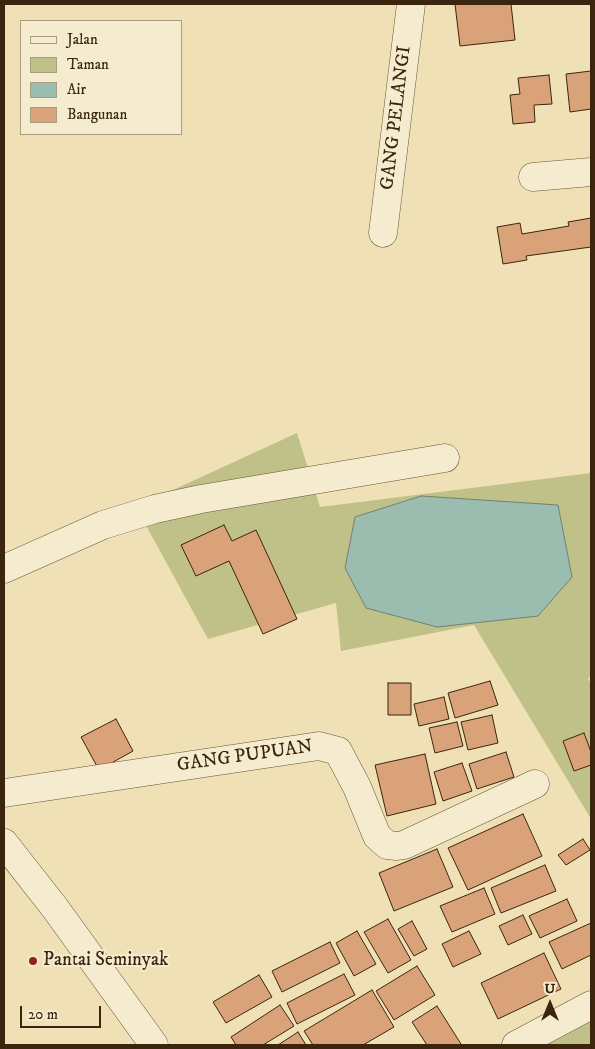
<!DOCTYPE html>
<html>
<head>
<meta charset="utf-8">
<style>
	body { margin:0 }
	#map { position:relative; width:595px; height:1049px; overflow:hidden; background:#efe1b5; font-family:"IM FELL DW Pica",serif }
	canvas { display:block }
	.frame { position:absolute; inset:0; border:5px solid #3b250f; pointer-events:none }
	.legend { position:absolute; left:20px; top:20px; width:162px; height:115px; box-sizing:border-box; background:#f5eccf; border:1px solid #ab9c82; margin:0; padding:6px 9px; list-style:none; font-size:15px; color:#3b250f }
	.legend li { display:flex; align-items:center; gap:10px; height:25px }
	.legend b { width:25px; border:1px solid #ab9c82 }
	.north { position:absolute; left:525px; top:979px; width:50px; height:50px; -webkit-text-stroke:4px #f5eccf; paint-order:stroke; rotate:0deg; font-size:14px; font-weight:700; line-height:20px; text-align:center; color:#3b250f }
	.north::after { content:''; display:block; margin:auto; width:18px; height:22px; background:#3b250f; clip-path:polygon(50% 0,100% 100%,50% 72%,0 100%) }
	.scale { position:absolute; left:20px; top:1006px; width:81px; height:22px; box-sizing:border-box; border:2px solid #3b250f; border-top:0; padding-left:6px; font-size:15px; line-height:18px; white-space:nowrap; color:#3b250f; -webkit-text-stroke:4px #f5eccf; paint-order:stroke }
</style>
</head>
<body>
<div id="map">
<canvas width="595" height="1049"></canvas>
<div class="frame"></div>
<ul class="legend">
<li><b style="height:6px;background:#f5eccf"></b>Jalan</li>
<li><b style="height:14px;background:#bfc189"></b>Taman</li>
<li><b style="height:14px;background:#9abdb0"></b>Air</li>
<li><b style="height:14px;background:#d9a278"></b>Bangunan</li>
</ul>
<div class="north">U</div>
<div class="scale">20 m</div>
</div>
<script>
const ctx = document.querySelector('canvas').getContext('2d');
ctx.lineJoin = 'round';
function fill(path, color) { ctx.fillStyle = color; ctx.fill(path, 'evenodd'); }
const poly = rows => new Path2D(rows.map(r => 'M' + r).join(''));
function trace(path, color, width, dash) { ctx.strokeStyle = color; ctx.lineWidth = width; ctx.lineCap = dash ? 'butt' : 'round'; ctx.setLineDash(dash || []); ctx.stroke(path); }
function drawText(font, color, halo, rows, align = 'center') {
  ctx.font = font + ' "IM FELL DW Pica",serif'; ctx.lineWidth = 4; ctx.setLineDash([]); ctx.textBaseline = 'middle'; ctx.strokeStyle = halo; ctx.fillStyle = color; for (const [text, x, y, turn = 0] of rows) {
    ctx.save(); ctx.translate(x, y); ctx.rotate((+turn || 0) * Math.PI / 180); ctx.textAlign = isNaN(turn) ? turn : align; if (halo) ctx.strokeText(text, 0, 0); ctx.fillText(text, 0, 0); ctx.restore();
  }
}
const green = poly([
	[297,433,320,507,591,473,591,676,588,678,591,685,591,819,474,625,341,651,336,603,208,639,136,507],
	[591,1017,591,1045,538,1045]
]);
const water = poly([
	[421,496,558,505,572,577,538,616,437,627,366,608,345,568,355,517,421,496]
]);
const building = poly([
	[455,4,511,4,515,40,460,46,455,4],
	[591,71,591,109,570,112,566,74,591,71],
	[549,75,552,104,534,105,535,122,513,124,510,95,520,94,518,78,549,75],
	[591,218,591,247,526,256,527,260,503,264,497,227,520,223,522,234,569,226,568,222,591,218],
	[224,525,232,541,256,530,297,619,263,634,229,561,196,576,181,545,224,525],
	[490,681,498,705,455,718,448,693,490,681],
	[388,683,411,683,411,715,388,715,388,683],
	[444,697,449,719,419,726,414,704,444,697],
	[492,715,498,743,468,750,461,722,492,715],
	[116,719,133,751,99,770,81,737,116,719],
	[457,722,463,746,435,753,429,728,457,722],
	[584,733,591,752,591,765,574,771,563,741,584,733],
	[506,752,514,777,477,789,469,764,506,752],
	[425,754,436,804,387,816,375,765,425,754],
	[462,763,472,791,443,801,434,772,462,763],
	[523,814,542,856,468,890,448,848,523,814],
	[583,839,590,850,566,865,558,855,583,839],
	[437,849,453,887,394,911,379,873,437,849],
	[545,865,556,891,501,913,491,888,545,865],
	[484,888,495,914,452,932,440,906,484,888],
	[567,899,577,921,540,938,529,916,567,899],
	[523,915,532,934,508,945,499,926,523,915],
	[388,919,411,960,388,973,364,932,388,919],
	[412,921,427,949,414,956,398,929,412,921],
	[591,923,591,955,562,969,549,942,591,923],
	[357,931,376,964,354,976,336,943,357,931],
	[469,931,481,954,453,967,442,944,469,931],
	[330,942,340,963,282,992,272,971,330,942],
	[544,953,561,989,498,1019,481,983,544,953],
	[417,966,435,995,394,1020,376,991,417,966],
	[344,974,355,995,297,1024,287,1003,344,974],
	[259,975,272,997,226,1023,213,1002,259,975],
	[372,990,394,1027,363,1045,313,1045,304,1031,372,990],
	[280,1005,294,1026,263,1045,236,1045,231,1037,280,1005],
	[437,1006,461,1044,458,1045,427,1045,412,1022,437,1006],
	[298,1032,306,1045,278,1045,298,1032]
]);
const minor = poly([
	[533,177,591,172],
	[383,233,411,4],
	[4,569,103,525,155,509,201,499,445,458],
	[4,793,319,746,338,751,357,787,377,836,387,845,397,846,404,845,535,784],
	[4,843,55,908,154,1045],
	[516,1045,591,1005]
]);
const markers = [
	[33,961,5,"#8f2418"]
];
const streetNames = [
	["GANG PELANGI",397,118,-83],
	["GANG PUPUAN",245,757,-8]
];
const poiNames = [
	["Pantai Seminyak",43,961]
];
fill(green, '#bfc189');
fill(water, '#9abdb0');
trace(water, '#748070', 1);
fill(building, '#d9a278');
trace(building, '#3b250f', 1);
trace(minor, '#685438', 29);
trace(minor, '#f5eccf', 28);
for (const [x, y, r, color] of markers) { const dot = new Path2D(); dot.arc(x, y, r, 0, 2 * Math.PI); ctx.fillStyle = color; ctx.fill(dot); trace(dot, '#f5eccf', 2); }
drawText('19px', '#3b250f', '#f5eccf', streetNames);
drawText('19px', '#3b250f', '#f5eccf', poiNames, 'left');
</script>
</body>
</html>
